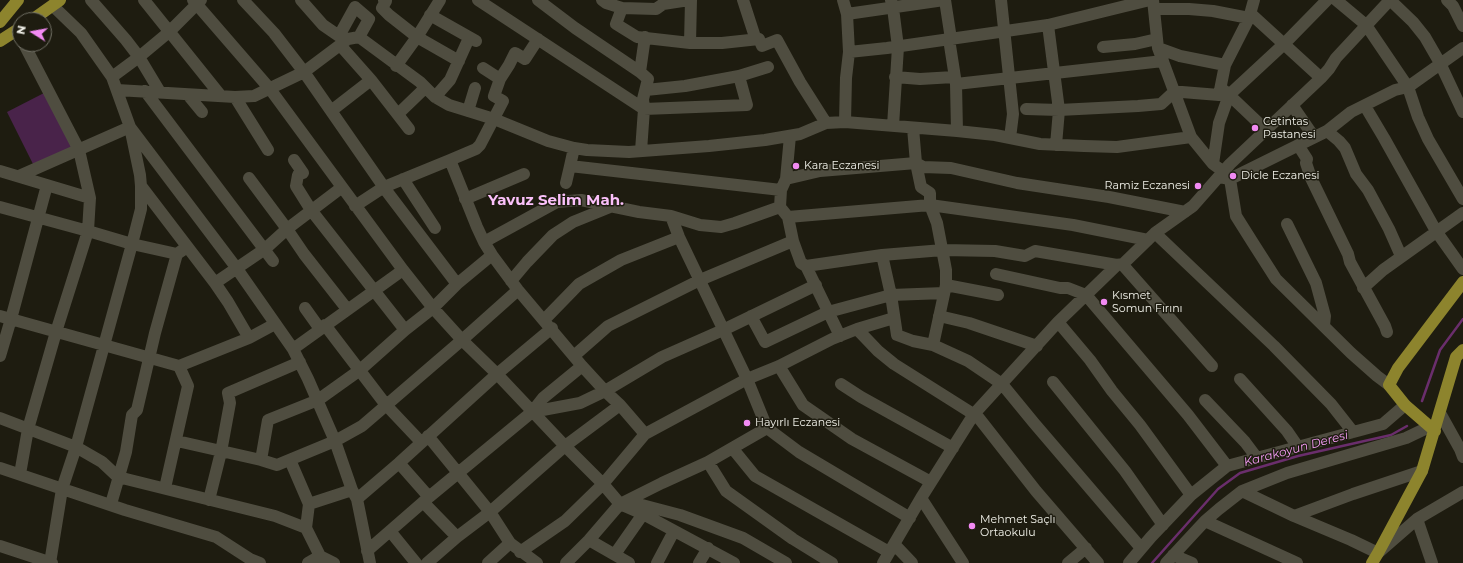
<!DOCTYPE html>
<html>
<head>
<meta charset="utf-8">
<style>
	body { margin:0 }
	#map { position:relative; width:1463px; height:563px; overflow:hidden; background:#1e1c10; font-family:Montserrat,sans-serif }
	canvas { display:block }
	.north { position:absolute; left:12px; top:12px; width:40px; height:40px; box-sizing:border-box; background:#1e1c10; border:1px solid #737267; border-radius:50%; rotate:281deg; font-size:11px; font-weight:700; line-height:16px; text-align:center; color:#f2f2ea }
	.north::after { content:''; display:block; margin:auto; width:14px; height:18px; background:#f28af3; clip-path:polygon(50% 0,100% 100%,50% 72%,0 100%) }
</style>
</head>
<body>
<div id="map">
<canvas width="1463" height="563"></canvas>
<div class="north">N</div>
</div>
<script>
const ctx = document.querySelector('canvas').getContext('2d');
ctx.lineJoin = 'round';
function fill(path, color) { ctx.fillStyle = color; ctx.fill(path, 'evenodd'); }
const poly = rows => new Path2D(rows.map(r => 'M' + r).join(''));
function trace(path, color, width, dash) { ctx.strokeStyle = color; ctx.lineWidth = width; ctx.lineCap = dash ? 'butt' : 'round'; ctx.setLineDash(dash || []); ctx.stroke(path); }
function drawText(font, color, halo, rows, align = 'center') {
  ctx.font = font + ' Montserrat,sans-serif'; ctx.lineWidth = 3; ctx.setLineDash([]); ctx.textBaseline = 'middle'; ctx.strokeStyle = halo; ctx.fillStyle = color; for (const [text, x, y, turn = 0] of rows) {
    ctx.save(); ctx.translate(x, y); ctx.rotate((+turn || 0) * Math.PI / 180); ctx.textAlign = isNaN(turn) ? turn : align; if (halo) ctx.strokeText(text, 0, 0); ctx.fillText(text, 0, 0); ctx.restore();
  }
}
const green = poly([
	[44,93,75,148,34,166,7,112]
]);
const stream = poly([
	[1422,401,1440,350,1463,319],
	[1152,563,1218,489,1240,473,1298,456,1391,435,1407,426]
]);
const minor = poly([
	[91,0,126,40,139,57,160,92],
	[144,0,221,96],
	[193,0,270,89,403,270,433,308,462,340,497,374,565,446,603,484,620,504,643,514,734,563],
	[243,0,274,33,304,72,388,193,457,284],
	[301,0,323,25,339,36,348,39,359,37,420,82,435,97,449,105,494,119,548,141,574,148,587,150,629,152,709,146,765,140,800,134,826,123,845,122,957,131,995,135,1040,144,1084,146,1117,147,1191,137,1213,164,1224,172],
	[384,0,386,1,382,8,389,15,417,37,459,61],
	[478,0,644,109,747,105,739,76,685,86,646,90],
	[538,0,575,28,640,72,648,79,643,99,644,109,641,151],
	[602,0,606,3,622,8,616,24,637,37,690,43,722,43,759,39],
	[743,0,755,37,759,39,762,46,777,40,800,82,826,123],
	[843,0,847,14,849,52,846,78,845,122],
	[891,0,893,8,898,47,893,126],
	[945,0,951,39],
	[1001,0,1013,114,1010,138],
	[1153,0,1158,48,1191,137],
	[1336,0,1366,25,1408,87,1418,117,1428,139,1463,199],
	[1390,0,1413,22,1425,37,1440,63,1463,112],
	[1447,0,1453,6,1463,26],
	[53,6,81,33,112,77,130,127,140,175,141,186,215,283,228,302,249,338,275,324],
	[622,8,656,9,663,4,689,0],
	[1154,9,1189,9,1213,11,1249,18],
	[847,14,944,0],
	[1251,14,1321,78],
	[430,15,476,41],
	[1048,25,1059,110,1056,145],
	[339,36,355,7,369,19,359,37],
	[949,39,956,84,957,131],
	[690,43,691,0],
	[340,45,371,80,409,129],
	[1103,47,1135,44,1157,39],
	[1158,48,1180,56,1225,65],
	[849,52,887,48,1048,25,1150,0],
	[396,66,417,37,440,0],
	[483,68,500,79],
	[640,72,645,37],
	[739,76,768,67],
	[112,77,139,57,169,32,201,0],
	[895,77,920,79,954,77],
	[956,84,1163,61],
	[117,90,235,97,254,96,304,72,348,39],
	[145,91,273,261],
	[1225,91,1266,130],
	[188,95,202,112],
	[1219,95,1225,65,1249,18,1254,0],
	[235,97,268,150],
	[435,97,450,80,469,38],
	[1292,105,1314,137],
	[1365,106,1384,138,1436,231,1463,269],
	[1026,109,1059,110,1138,106,1161,104,1174,92,1182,92,1219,95,1229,95],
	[331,111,371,80],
	[468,111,475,88],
	[398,114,425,88],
	[913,128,916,163,921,187,930,193,930,205,937,223,946,270,946,285,933,345],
	[1327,131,1339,141,1345,148,1356,174,1368,190,1389,229,1401,256],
	[1298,145,1307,159,1306,163,1311,178,1348,254,1350,262,1385,326,1387,332],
	[574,148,570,166,781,190],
	[294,160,303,173,298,175,296,186,311,210,405,330],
	[450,160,477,227,484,242,492,255,518,290,582,366,605,391,620,405,645,434],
	[1213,164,1219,123,1229,95,1284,44,1327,0],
	[0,171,90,198],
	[19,176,130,127,235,266,293,349,308,379,335,441,352,490,357,499,370,563],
	[1219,177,1230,179,1236,216,1253,243,1276,279,1351,353,1377,376,1389,385],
	[249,178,287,229,304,254,347,309],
	[403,179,435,228],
	[786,179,820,171,916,163,923,167,951,168,1017,183,1109,197,1185,212],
	[1230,179,1327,131,1351,112,1395,90,1408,87,1463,48],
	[566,183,570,166],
	[465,199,524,174],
	[355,206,384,187,450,160,476,149,480,145,503,101,494,96,500,79,509,65,515,53,525,59,538,39],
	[0,207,88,231,132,244,177,254],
	[780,207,788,217,930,205,1073,225,1148,240],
	[671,216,679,237,747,379,767,428,799,452,910,518],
	[788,217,793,241,801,263,806,266,840,336],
	[1287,224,1316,283,1325,316,1324,325],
	[1155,233,1274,346,1331,404,1353,432],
	[484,242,557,202,581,200,639,212,671,216,700,225,721,227,735,223,780,207,781,190,786,179,790,136],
	[882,255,891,295,897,335,913,341,933,345,968,361,1002,384,1034,423,1141,548],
	[1122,264,1212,366],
	[806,266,882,255,943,250,995,251,1025,256,1035,251,1117,265],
	[996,274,1060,288,1068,288,1086,295,1188,415,1227,466],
	[511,281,527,262,553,235,573,222,610,207],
	[215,283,265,249,287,229,341,188],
	[946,285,998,295],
	[1363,288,1383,270,1463,213],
	[305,308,320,329],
	[0,316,179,366,188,386,165,488],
	[751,316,765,342,828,312,891,295,944,293],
	[939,316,969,323,1037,346],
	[544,320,579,284,621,260,679,237],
	[1058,322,1090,360,1112,391,1140,425,1191,495],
	[325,325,386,405,421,442],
	[857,329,878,351,894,364,978,417,1036,491,1098,563],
	[293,349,403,270],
	[575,355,608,326,700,280,793,241],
	[0,356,11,319,47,185],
	[179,366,249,338],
	[779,366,803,405,852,439,931,482],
	[1240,379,1287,431,1298,447],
	[1053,382,1125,471,1163,525],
	[841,384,861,397,953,448],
	[1205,400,1245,442,1257,458],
	[532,412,580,403,605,391,662,357,723,330,816,285],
	[1440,413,1460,449,1463,457],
	[0,418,76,447,102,462,118,477,275,516,306,528],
	[428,436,490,512,510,543,537,563],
	[177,441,261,460,277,465,335,441,362,426,462,340,518,290],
	[733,449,755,476,889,552],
	[261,460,268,420,318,400,360,370,405,330,433,308,457,284,492,255],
	[290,460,309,504,306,528,320,556],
	[708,462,726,491,793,539,832,563],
	[399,463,429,497],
	[0,468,125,510,216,537,250,559,260,563],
	[20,474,28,429,56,332,88,231,90,198,79,150,24,44],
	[1242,491,1294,516,1351,540,1378,553,1417,519,1463,492],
	[921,498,963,563],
	[357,499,399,463,497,374,552,328],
	[209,500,221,452,230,403,228,393,300,362],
	[423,502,457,537],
	[111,504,126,452,132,415,137,410,155,333,177,254,187,247],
	[309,504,352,490],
	[626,505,642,505,680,515,743,538,786,563],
	[1294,516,1353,494,1422,471],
	[1417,519,1432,563],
	[1205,521,1297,563],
	[390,531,416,563],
	[589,540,629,563],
	[894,544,912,563],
	[0,546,52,563],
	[367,551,429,497,532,412,543,398,582,366],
	[520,552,565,521,603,484,645,434,747,379,779,366,832,339,857,329,894,318],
	[615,554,643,514],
	[1173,555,1192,563],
	[50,563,62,489,76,447,132,244,141,209,141,186],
	[308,563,320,556,334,563],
	[427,563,457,537,490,512,565,446,620,405],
	[488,563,510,543],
	[566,563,589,540,620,504,662,483,708,462,767,428],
	[657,563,674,531],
	[699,563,708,548],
	[883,563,921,498,974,414,1058,322,1086,295,1117,265,1123,264,1155,233,1193,206,1230,164,1321,78,1329,69,1336,58,1390,0],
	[1068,563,1086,548],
	[1129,563,1151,537,1191,495,1227,466,1383,424,1405,405],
	[1166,563,1205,521,1219,509,1242,491,1287,473,1406,438,1429,427]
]);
const major = poly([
	[32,20,60,0],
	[0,22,18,0],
	[0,41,20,28],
	[1435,431,1405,405,1389,385,1398,368,1463,282],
	[1372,563,1378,553,1422,471,1456,357,1463,350]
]);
const markers = [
	[1255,128,4,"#f28af3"],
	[796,166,4,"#f28af3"],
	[1233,176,4,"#f28af3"],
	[1198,186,4,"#f28af3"],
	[1104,302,4,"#f28af3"],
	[747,423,4,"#f28af3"],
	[972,526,4,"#f28af3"]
];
const poiNames = [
	["Cetintas",1263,122],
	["Pastanesi",1263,135],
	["Kara Eczanesi",804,166],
	["Dicle Eczanesi",1241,176],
	["Ramiz Eczanesi",1190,186,"right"],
	["Kısmet",1112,296],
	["Somun Fırını",1112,309],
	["Hayırlı Eczanesi",755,423],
	["Mehmet Saçlı",980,520],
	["Ortaokulu",980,533]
];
const waterNames = [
	["Karakoyun Deresi",1296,449,-15]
];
const districtNames = [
	["Yavuz Selim Mah.",556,201]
];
fill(green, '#49234a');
trace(stream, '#6a2e6c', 2.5);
trace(minor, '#4f4d40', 12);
trace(major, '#8d842d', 12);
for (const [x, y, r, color] of markers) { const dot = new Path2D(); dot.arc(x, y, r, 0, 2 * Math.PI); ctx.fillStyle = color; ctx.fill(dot); trace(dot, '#1e1c10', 1.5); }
drawText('11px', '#f2f2ea', '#1e1c10', poiNames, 'left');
drawText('italic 12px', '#f49df5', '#1e1c10', waterNames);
drawText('bold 15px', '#fac0fa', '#1e1c10', districtNames);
</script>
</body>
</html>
